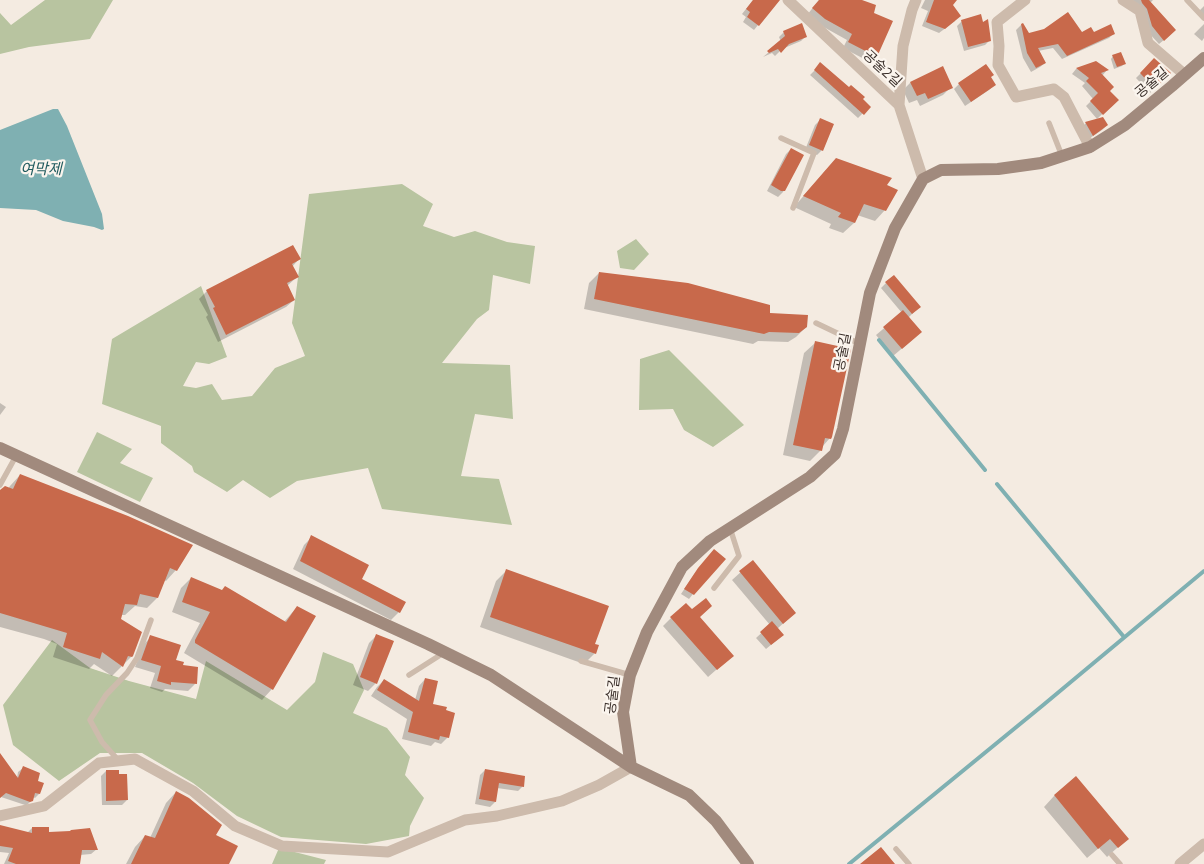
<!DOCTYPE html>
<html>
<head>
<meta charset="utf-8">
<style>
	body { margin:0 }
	canvas { display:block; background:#f4ebe1 }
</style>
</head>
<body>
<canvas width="1204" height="864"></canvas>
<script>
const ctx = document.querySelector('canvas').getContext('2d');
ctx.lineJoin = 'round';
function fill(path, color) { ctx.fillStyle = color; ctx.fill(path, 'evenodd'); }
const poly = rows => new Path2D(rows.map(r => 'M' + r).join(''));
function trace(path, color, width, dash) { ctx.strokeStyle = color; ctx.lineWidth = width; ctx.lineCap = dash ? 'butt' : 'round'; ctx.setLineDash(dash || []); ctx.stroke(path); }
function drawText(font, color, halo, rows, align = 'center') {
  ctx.font = font + ' "Open Sans","Noto Sans KR",sans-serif'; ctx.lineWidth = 4.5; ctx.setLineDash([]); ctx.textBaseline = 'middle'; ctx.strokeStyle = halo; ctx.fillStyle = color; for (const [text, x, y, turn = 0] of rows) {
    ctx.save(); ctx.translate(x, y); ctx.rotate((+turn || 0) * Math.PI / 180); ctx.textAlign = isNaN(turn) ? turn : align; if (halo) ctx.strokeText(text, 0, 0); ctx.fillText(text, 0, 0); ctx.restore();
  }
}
const green = poly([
	[45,0,113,0,90,39,29,47,0,54,0,13,11,25],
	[402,184,433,204,423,226,454,237,475,231,507,242,535,246,530,284,493,275,489,310,477,319,442,363,510,365,513,419,475,414,461,476,499,479,512,525,382,509,368,468,297,481,270,498,243,480,227,492,194,472,192,466,161,443,161,426,102,404,112,339,201,286,227,357,209,364,196,362,183,386,196,388,212,384,222,400,252,396,275,368,305,356,292,323,309,194],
	[636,239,649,254,634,270,620,268,617,251],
	[669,350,744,425,713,447,684,430,673,409,639,410,640,359],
	[97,432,132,449,120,463,153,478,140,502,77,472],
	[52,640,90,668,129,681,196,699,206,661,287,710,315,682,323,652,353,664,364,690,353,713,387,728,410,757,405,775,424,798,410,826,409,836,366,844,281,837,237,816,193,783,142,753,100,753,59,781,13,745,3,705],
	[279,848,326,860,324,864,272,864]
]);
const water = poly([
	[53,109,58,109,67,126,102,214,104,229,102,230,94,227,63,221,36,210,0,208,0,130]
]);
const shadow = poly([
	[753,0,772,0,758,25,754,30,743,22,746,17,742,14],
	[819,0,859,0,873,13,876,56,870,62,843,48,847,40,820,25,807,15],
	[925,0,955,0,952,5,955,21,939,33,922,26,928,11,921,8],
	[1130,0,1153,0,1150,3,1170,35,1159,44,1147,31],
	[1204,6,1204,22,1204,20,1197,13],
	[962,21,990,40,985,45,964,51,957,26],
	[1204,24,1204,38,1202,41,1194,34],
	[1021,25,1022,25,1028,34,1114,33,1109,38,1062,59,1053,48,1038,51,1045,63,1040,67,1031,72,1023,58,1016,30],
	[784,32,806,36,801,41,782,49,775,56,772,53,763,57,781,42,779,37],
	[1113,56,1124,64,1122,66,1114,69,1111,59],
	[1154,60,1170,73,1150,93,1136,78],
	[1096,62,1107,70,1102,76,1108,91,1117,100,1097,119,1086,106,1093,99,1082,86,1085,83,1072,74,1076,69],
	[986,65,989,78,994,85,989,90,965,106,954,89,959,84],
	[816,69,861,99,869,107,858,118,810,75],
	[910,83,951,87,943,95,920,106,917,100,909,103,903,90],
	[820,120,822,150,817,155,805,150,815,125],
	[1086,123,1107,125,1102,130,1087,140,1081,128],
	[791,149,802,155,783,192,778,197,767,191,786,154],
	[826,170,886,186,885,210,875,221,857,215,854,223,843,233,829,228,831,224,794,207],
	[299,259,292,267,297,277,287,286,294,300,286,307,218,342,206,317,208,315,199,299,207,291],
	[599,273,769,314,806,327,796,337,788,342,758,341,753,344,584,309,589,283],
	[886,283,914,312,908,318,912,340,893,356,876,335,902,313,881,288],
	[815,343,830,438,822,447,821,450,810,461,783,455,804,353],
	[0,403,6,407,0,415],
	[20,475,176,570,166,581,164,580,157,598,147,608,135,606,125,615,121,615,120,619,131,657,112,676,94,664,89,669,53,657,57,644,44,639,0,627,0,491,8,489,10,486],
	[312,537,360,580,399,612,391,620,293,569,304,545],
	[752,562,795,613,777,629,777,640,766,649,756,638,770,625,732,580],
	[506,571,594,645,595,653,584,664,480,627,496,581],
	[695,573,693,594,689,599,681,594],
	[191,578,284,622,297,607,272,689,262,700,184,653,200,623,172,612,181,588],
	[698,617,724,663,708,677,663,626,671,618],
	[377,635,376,683,368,691,353,685,369,643],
	[151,637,181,666,195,684,188,691,165,689,162,692,150,688,155,673,135,667,144,644],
	[425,679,431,705,448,737,441,744,435,742,431,746,402,739,407,719,371,696,377,687,384,680,415,700,419,686],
	[0,755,17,778,18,772,23,768,36,782,39,794,35,798,33,797,32,800,27,805,25,805,1,797,0,798],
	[485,770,523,786,518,791,497,788,495,802,490,807,475,804,480,775],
	[106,771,127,800,122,805,102,805,101,776],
	[1076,778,1127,839,1107,857,1099,848,1087,858,1044,807,1054,796],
	[176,792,228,864,126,864,135,847,145,836,150,838,166,803],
	[0,826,27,833,32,828,97,849,91,854,80,855,79,864,4,864,9,853,0,852]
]);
const stream = poly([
	[879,340,985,470],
	[997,484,1124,637],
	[849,864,1042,706,1204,571]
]);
const building = poly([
	[753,0,780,0,759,26,747,17,750,12,746,9],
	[819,0,862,0,876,5,874,13,893,21,877,57,848,42,852,34,825,19,812,8],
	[934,0,957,0,953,5,961,16,945,29,926,22],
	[1141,0,1149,0,1176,30,1164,41,1152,26,1147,9,1142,3],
	[1068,12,1082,32,1091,27,1094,32,1111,24,1115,34,1067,56,1058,44,1038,48,1046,63,1036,68,1027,53,1021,24,1023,23,1029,33,1044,29],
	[981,14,983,22,988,19,991,41,968,47,961,20],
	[802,23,807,37,789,44,781,53,778,49,769,53,767,51,785,36,783,31],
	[1121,52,1126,64,1117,67,1112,55],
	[1154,58,1171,73,1155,89,1140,73],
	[1096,61,1109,70,1101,73,1114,87,1110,91,1119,100,1103,115,1090,101,1098,93,1086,81,1089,78,1076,68],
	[820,62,849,87,851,85,865,97,863,99,871,107,864,115,814,70],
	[986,64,994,75,991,77,996,85,971,102,958,83],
	[943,66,953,88,928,99,925,93,917,96,910,82],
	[1103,117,1108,125,1093,136,1085,122],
	[820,118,834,124,823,151,809,145],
	[791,148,804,155,785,191,781,191,771,185],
	[836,158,892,178,887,185,898,190,886,211,864,204,855,223,838,217,841,213,803,196],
	[293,245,301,259,292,264,299,277,287,283,295,300,226,335,213,308,215,307,206,290],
	[599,272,688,283,770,305,770,313,808,315,807,327,799,333,769,332,764,334,594,299],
	[894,275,921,307,912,314,885,282],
	[903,310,922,332,902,349,883,327],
	[815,341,851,349,832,437,831,439,825,438,822,451,793,445],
	[20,474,128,516,193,545,177,571,170,568,158,598,140,594,137,605,125,604,121,619,142,632,133,656,132,657,128,656,123,667,102,652,100,659,63,647,67,633,0,613,0,490,5,486,13,489],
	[311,535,369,565,362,579,406,602,400,613,300,561],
	[714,549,726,559,694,595,684,589,698,568],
	[753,560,796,613,783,624,739,571],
	[506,569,609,606,595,644,599,645,596,654,490,617],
	[191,577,222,590,225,586,286,622,297,606,316,616,273,690,195,643,195,640,210,612,182,602],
	[706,598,712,606,700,617,734,656,717,670,670,617,686,603,692,609],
	[772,621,784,635,771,645,760,632],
	[376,634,394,641,377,684,360,677],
	[150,635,181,645,176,660,184,662,183,665,198,667,197,684,171,682,171,685,157,681,161,666,141,660],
	[425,678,438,681,433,704,447,707,446,710,455,713,449,738,440,736,439,740,408,732,413,712,377,690,384,679,419,701],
	[0,753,18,778,23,766,40,773,38,781,44,783,40,794,35,793,33,801,30,802,6,793,0,798],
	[485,769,525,776,524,787,499,783,496,802,479,799],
	[106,770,119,770,119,774,127,774,128,800,106,801],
	[1076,776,1129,839,1118,848,1110,839,1098,849,1054,795],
	[176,791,189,798,222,825,216,835,238,846,229,864,131,864,145,835,155,838],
	[0,825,32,833,32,827,49,827,49,832,70,831,71,830,90,828,98,850,82,850,80,864,16,864,8,861,13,848,0,846],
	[881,847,895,864,860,864]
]);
const lane = poly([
	[1187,0,1204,18],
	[1049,123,1062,156],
	[781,138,814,153,793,208],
	[816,323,860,344],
	[0,485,16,456],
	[714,588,739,556,730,528],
	[581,661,630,675],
	[409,675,445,652],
	[119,761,102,742,90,720,106,695,127,673,137,658,151,620],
	[896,849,909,864],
	[1112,855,1120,864]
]);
const street = poly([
	[788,0,899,105,923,179],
	[1025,0,997,22,999,46,998,65,1016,97,1054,89,1064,97,1090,147],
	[1123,0,1140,11,1148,43,1185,75],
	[899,105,903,46,912,10,916,0],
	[0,816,44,806,99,763,135,759,193,791,235,826,282,846,388,852,465,820,497,816,562,801,599,785,631,767],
	[1180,864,1204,844]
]);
const secondary = poly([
	[0,448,428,644,491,675,631,767,689,795,716,821,748,864],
	[631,767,623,712,630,675,647,632,682,567,710,541,810,477,835,454,843,429,870,293,895,228,923,179,941,170,998,169,1041,163,1090,147,1125,125,1172,86,1204,58]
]);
const streetNames = [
	["공술2길",882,69,43],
	["공술길",1152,83,-40],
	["공술길",843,352,-79],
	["공술길",613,695,-83]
];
const waterNames = [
	["여막제",41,170]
];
fill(green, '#b8c4a0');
fill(water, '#7fb0b2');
fill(shadow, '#0003');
trace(stream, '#7fb0b2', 4);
fill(building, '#c8694b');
trace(lane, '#cdbbac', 5.5);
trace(street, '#cdbbac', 11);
trace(secondary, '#a18a7d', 12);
drawText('14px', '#3b302b', '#fbf5ee', streetNames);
drawText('italic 15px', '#1f5a5e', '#fbf5ee', waterNames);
</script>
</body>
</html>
